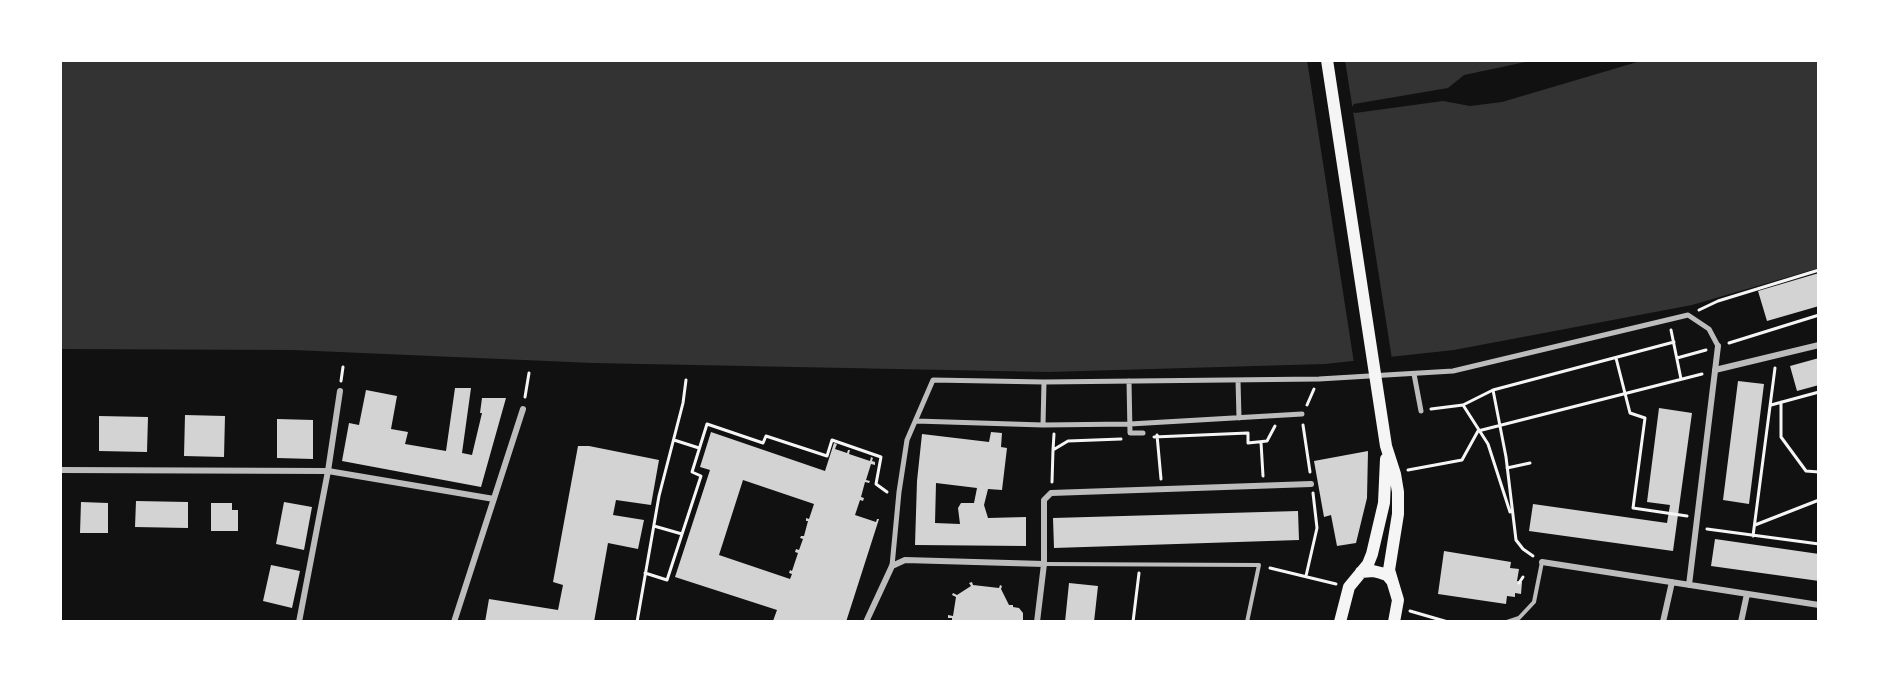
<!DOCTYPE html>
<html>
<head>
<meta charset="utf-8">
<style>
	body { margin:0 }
	#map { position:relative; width:1879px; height:682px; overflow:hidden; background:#111; font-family:Ubuntu,sans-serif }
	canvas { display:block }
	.frame { position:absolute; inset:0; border:62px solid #fff; pointer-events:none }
</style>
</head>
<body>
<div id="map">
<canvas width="1879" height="682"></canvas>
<div class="frame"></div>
</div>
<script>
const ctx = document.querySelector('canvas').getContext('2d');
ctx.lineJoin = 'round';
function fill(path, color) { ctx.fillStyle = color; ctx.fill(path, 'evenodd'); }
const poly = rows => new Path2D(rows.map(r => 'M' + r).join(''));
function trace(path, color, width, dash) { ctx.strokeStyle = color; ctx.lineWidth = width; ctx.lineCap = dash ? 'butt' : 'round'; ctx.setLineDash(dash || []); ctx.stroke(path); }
const water = poly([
	[60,60,1535,60,1464,75,1448,88,1354,104,1350,110,1355,113,1443,101,1470,106,1502,102,1644,60,1819,60,1819,268,1692,305,1454,350,1325,364,1048,372,593,363,293,350,60,349]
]);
const pier = poly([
	[1307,60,1345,60,1392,359,1354,363]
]);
const building = poly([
	[1819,273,1819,306,1767,321,1758,291],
	[1819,358,1819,385,1797,391,1790,366],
	[1738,381,1764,384,1749,504,1723,500],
	[455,388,471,388,462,453,472,455,482,413,480,413,482,398,506,398,481,487,342,461,349,423,359,425,366,390,397,396,391,429,408,432,405,444,446,451],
	[1659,408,1692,413,1673,551,1529,531,1533,504,1667,523,1670,505,1647,502],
	[185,415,225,416,224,457,184,456],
	[99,416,148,417,147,452,99,451],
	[277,419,313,420,313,459,277,458],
	[711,432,825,471,834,443,837,444,835,449,847,453,848,450,850,450,849,454,870,461,871,457,873,458,872,461,875,462,875,465,871,464,866,480,870,481,869,483,865,482,861,497,864,498,863,501,860,500,855,515,876,522,877,519,879,519,846,622,775,622,773,621,777,610,675,577,710,470,700,467],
	[743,480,814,504,809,519,806,518,806,521,808,521,804,536,801,536,800,538,803,539,799,550,796,549,795,552,798,553,792,571,790,570,789,573,792,574,790,579,719,555],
	[991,432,1002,433,1001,447,1007,448,1002,490,988,489,984,505,988,518,1026,517,1026,546,915,545,917,481,922,434,989,442],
	[936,483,977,488,974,503,961,503,958,508,960,524,935,523],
	[578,446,589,446,659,460,651,505,616,500,613,515,644,520,638,549,608,543,594,622,485,622,489,599,558,610,563,585,553,582],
	[1368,451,1367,498,1356,543,1337,546,1331,515,1324,517,1314,461],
	[136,501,188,502,188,528,135,527],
	[81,502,108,503,108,533,80,533],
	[284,502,312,507,304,550,276,544],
	[211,503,232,503,232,510,238,510,238,531,211,531],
	[1298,511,1299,540,1054,548,1053,518],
	[1715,539,1819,554,1819,581,1711,566],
	[1444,551,1511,562,1510,568,1519,569,1517,581,1522,582,1521,594,1515,593,1515,597,1507,596,1506,604,1438,594],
	[271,565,300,571,292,608,263,601],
	[972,582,973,585,999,588,1000,585,1002,586,1001,589,1009,605,1013,605,1013,607,1019,608,1023,613,1023,620,1020,622,952,622,952,618,948,618,948,615,953,616,956,597,952,595,953,593,957,595,971,586,969,583],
	[1069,583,1098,586,1094,622,1065,622]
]);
const path = poly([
	[1699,310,1718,301,1819,270],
	[1671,330,1681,379],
	[1729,343,1819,315],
	[1616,358,1630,413,1645,418,1633,508,1687,516],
	[1677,358,1706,350],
	[341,381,343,367],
	[1493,390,1506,457,1516,540,1523,549,1533,556],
	[525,397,529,373],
	[1781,402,1781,437,1806,471,1819,472],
	[1307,405,1314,389],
	[1463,405,1488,444,1510,512],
	[1771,405,1819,392],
	[1431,409,1463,405,1493,390,1674,342],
	[1303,425,1310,472],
	[1478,431,1702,374],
	[1157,435,1161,479],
	[1154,437,1248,433,1248,443,1267,441,1275,426],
	[674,440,699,448],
	[1261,442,1263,476],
	[1053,450,1054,434],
	[1507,468,1530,463],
	[1408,470,1462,460,1478,431],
	[1052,482,1053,450,1068,441,1121,439],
	[1755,525,1819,500],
	[654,526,682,534],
	[1707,529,1819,544],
	[1753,536,1775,368],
	[1270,568,1336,584],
	[645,573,667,580,701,476,692,472,707,424,763,443,766,436,827,456,832,440,881,457,876,484,887,492],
	[1306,576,1317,528,1313,493],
	[1519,583,1523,577],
	[1410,611,1448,622],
	[637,622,659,496,683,403,686,380],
	[1133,622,1139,573]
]);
const service = poly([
	[1044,564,1259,565,1247,622],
	[1507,622,1519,618,1534,602,1542,562]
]);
const pedestrian = poly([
	[1414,374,1421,411],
	[1238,380,1239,418],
	[1129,381,1130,433,1143,433],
	[916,421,1043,425,1130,424,1302,414],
	[1043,425,1044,382],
	[892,566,899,492,907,440,933,380,1044,382,1319,379,1453,371,1688,315,1709,329,1718,346]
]);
const minor = poly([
	[1715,370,1819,345],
	[60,470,328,471,494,499],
	[1542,562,1819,605],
	[1689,585,1718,346],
	[299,622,328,471,340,391],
	[454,622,523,409],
	[866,622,892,566,905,560,1044,564],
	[1037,622,1044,564,1044,500,1051,493,1311,484],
	[1663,622,1672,582],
	[1741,622,1747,594]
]);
const primary = poly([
	[1327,60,1386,446,1395,474,1398,492,1398,514,1389,570,1398,600,1394,622],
	[1361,572,1373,571,1381,573,1387,575,1392,581],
	[1340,622,1349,587,1368,564,1372,554,1384,503,1386,459]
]);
fill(water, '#333');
fill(pier, '#111');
fill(building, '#d3d3d3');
trace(path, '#f5f5f5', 3);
trace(service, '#bcbcbc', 4);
trace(pedestrian, '#bcbcbc', 5);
trace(minor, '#bcbcbc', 6);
trace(primary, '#f5f5f5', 12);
</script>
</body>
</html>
